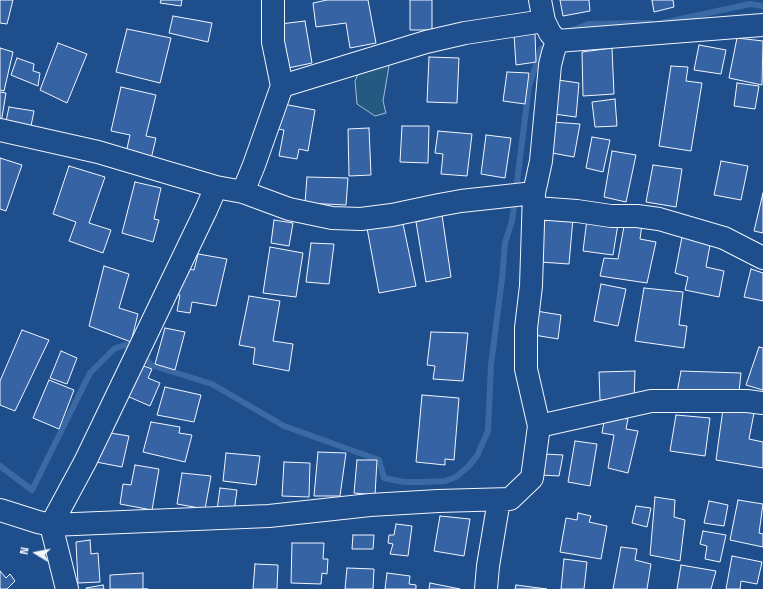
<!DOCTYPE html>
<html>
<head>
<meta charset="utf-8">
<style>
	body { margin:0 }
	#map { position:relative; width:763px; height:589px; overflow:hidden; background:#1f4e8c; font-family:"Titillium Web",sans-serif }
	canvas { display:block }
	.north { position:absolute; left:16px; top:533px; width:40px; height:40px; -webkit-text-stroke:3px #1f4e8c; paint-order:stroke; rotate:280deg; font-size:11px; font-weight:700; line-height:16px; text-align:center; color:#f2f6ff }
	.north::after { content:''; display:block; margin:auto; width:14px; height:18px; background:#f2f6ff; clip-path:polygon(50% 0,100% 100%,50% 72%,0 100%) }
</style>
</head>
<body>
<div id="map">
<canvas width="763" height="589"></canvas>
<div class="north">N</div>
</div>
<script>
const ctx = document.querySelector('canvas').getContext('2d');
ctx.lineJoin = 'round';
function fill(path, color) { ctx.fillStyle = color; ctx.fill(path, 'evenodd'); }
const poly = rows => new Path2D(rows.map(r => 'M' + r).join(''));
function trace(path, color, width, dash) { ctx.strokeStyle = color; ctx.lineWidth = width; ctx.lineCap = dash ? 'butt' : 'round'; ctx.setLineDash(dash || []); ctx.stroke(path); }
const green = poly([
	[383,58,389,66,383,101,386,113,375,116,357,104,355,81,362,65,383,58]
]);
const stream = poly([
	[662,23,750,4,763,6],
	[568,32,588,24,651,23],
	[516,190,529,86,541,49,550,43],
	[0,466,32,490,90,373,114,349,125,345,134,346,151,365,212,384,284,426,379,460,384,478,404,482,423,482,445,481,456,477,468,467,477,456,488,431,491,365,502,279,505,243,512,221,515,200]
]);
const building = poly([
	[0,0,13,0,7,24,0,23,0,0],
	[161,0,182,0,181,6,160,3,161,0],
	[327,0,368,0,376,43,350,48,346,23,316,27,313,3,327,0],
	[410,0,432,0,432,30,410,30,410,0],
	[560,0,589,0,590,11,563,16,560,0],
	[652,0,673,0,674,7,654,12,652,0],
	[173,16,212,23,208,42,169,33,173,16],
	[305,21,312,63,288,68,280,24,305,21],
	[127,29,171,38,160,83,116,72,127,29],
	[535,33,536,62,516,65,514,35,535,33],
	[737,38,763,41,762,85,729,78,737,38],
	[58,43,87,54,67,103,40,90,58,43],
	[699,45,726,50,721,74,694,70,699,45],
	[0,48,13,52,4,91,0,90,0,48],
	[612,48,614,94,583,96,582,52,612,48],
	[429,57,459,58,457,103,427,102,429,57],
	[17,58,34,64,33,71,40,73,38,86,11,75,17,58],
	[671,66,688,67,686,81,702,83,691,151,659,146,671,66],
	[507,72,529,73,525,104,503,101,507,72],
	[558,80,579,83,576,117,554,114,558,80],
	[737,83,759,86,755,109,734,106,737,83],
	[121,87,156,95,146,136,156,138,151,159,126,153,130,135,111,131,121,87],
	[0,92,6,93,1,123,0,123,0,92],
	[615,99,617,126,595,127,592,102,615,99],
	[283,104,315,110,308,151,299,149,297,159,279,156,284,130,278,129,283,104],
	[9,107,34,111,30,131,5,126,9,107],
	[552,122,580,124,574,157,552,153,552,122],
	[402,126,429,126,428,163,400,162,402,126],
	[369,128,371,175,349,176,348,129,369,128],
	[438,131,472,134,467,176,441,174,443,154,435,153,438,131],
	[486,135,511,138,505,178,481,174,486,135],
	[592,137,610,140,603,172,586,168,592,137],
	[612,151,636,155,626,202,604,197,612,151],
	[0,158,22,165,6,211,0,209,0,158],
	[721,161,748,166,741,200,714,195,721,161],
	[653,165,682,169,676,207,646,202,653,165],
	[69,166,105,177,89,223,111,230,103,253,69,241,76,222,53,214,69,166],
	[307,177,348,178,346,205,305,203,307,177],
	[135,182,161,188,154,219,159,220,153,242,122,233,135,182],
	[763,193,763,233,754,231,763,193],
	[442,215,451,277,426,282,416,222,442,215],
	[544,216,573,218,569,264,540,262,544,216],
	[402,219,416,286,379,293,367,228,402,219],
	[587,219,618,224,613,255,583,251,587,219],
	[274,220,293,223,289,246,271,243,274,220],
	[625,221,642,224,640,239,656,242,647,283,600,276,604,258,618,259,625,221],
	[682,237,710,245,706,267,724,271,719,297,685,290,688,277,675,273,682,237],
	[311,243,334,244,329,284,306,282,311,243],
	[270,247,303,253,296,297,263,293,270,247],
	[198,254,227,259,216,306,192,302,190,313,177,311,180,295,175,294,180,267,194,270,198,254],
	[104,266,129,274,119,308,138,314,131,342,89,326,104,266],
	[751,269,763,273,763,301,744,297,751,269],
	[601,284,626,289,618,326,594,321,601,284],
	[644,288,683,292,679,325,687,326,684,348,635,341,644,288],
	[249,296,280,301,273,341,293,344,289,371,253,364,255,348,239,345,249,296],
	[536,311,561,315,558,339,534,335,536,311],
	[165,328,185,332,175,370,155,364,165,328],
	[22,330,49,340,15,411,0,405,0,381,22,330],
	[431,332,468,333,463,381,433,379,435,366,427,365,431,332],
	[759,347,763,348,763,390,746,385,759,347],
	[61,351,77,358,67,384,50,378,61,351],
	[141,365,152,369,148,378,160,383,150,406,127,396,141,365],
	[635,371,634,400,600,400,599,372,635,371],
	[681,371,741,373,739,392,676,398,681,371],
	[49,380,74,390,59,429,33,418,49,380],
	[165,387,201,395,194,422,157,415,165,387],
	[422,395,459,398,454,460,445,459,445,465,416,462,422,395],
	[723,409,754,413,749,439,763,442,763,468,716,460,723,409],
	[676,415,710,418,705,456,670,451,676,415],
	[605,416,628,419,626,429,638,431,628,473,608,468,614,435,602,433,605,416],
	[151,422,180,427,179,433,192,435,185,462,143,452,151,422],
	[104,432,129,436,122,467,96,462,104,432],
	[575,441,597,444,590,486,568,482,575,441],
	[318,452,346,453,340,496,314,496,318,452],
	[226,453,260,456,256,485,223,481,226,453],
	[544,454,563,455,559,476,541,475,544,454],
	[357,460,377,460,375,495,354,493,357,460],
	[284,462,310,463,309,497,282,496,284,462],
	[135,465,159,469,152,510,120,504,123,484,131,485,135,465],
	[182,473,211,476,205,509,177,504,182,473],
	[220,488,237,490,234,512,217,510,220,488],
	[655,497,675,500,674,517,685,520,680,561,650,555,655,497],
	[738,500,763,504,759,533,763,534,763,547,730,540,738,500],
	[709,501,728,505,724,526,704,523,709,501],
	[636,506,651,508,647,527,632,523,636,506],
	[578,513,591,516,589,522,607,526,601,559,560,552,566,518,577,520,578,513],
	[440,516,470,519,464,556,434,551,440,516],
	[396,524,412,526,408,556,390,554,393,544,388,543,389,535,394,535,396,524],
	[703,531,726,535,720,562,705,559,707,546,700,544,703,531],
	[353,535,374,535,373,549,352,549,353,535],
	[90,540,91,554,98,553,100,582,78,583,76,542,90,540],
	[292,543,324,543,323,559,328,559,327,574,322,573,321,584,291,583,292,543],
	[621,547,637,549,635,560,651,564,647,589,613,589,621,547],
	[732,556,762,562,757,584,741,581,740,589,726,589,732,556],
	[564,559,587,562,584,589,561,589,564,559],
	[255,564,278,565,277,589,253,589,255,564],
	[681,565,716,571,711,589,677,589,681,565],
	[347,568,374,569,373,589,345,589,347,568],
	[0,571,6,578,10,574,15,581,7,589,0,589,0,571],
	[143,573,143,589,148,589,110,589,110,575,143,573],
	[387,573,410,576,409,584,416,585,416,589,385,589,387,573],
	[430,583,460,589,429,589,430,583],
	[103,585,104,589,86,589,86,588,103,585],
	[516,585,547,589,515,589,516,585]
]);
const minor = poly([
	[540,0,544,21],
	[282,86,426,42,465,33,544,21,550,33,557,41,763,25],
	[0,130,98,152,216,187,243,192,289,209,332,218,361,219,392,215,439,205,461,201,534,193],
	[243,192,254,165,282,86,273,42,273,0],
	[535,208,577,211,611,216,637,216,659,219,724,238,763,258],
	[539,426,651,401,747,401,763,403],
	[0,510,38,522,51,525,269,516,370,505,438,501,510,499,532,478,539,426,526,369,526,328,531,286,534,193,541,161,550,65,553,53,557,41],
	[67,589,51,525,85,462,206,210,216,187],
	[486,589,488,566,499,500]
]);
fill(green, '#245a82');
trace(green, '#a8bbd7', 1);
trace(stream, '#3b69a3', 6);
fill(building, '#3563a3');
trace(building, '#f2f6ff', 1);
trace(minor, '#f2f6ff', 24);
trace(minor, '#1f4e8c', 22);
</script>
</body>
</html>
